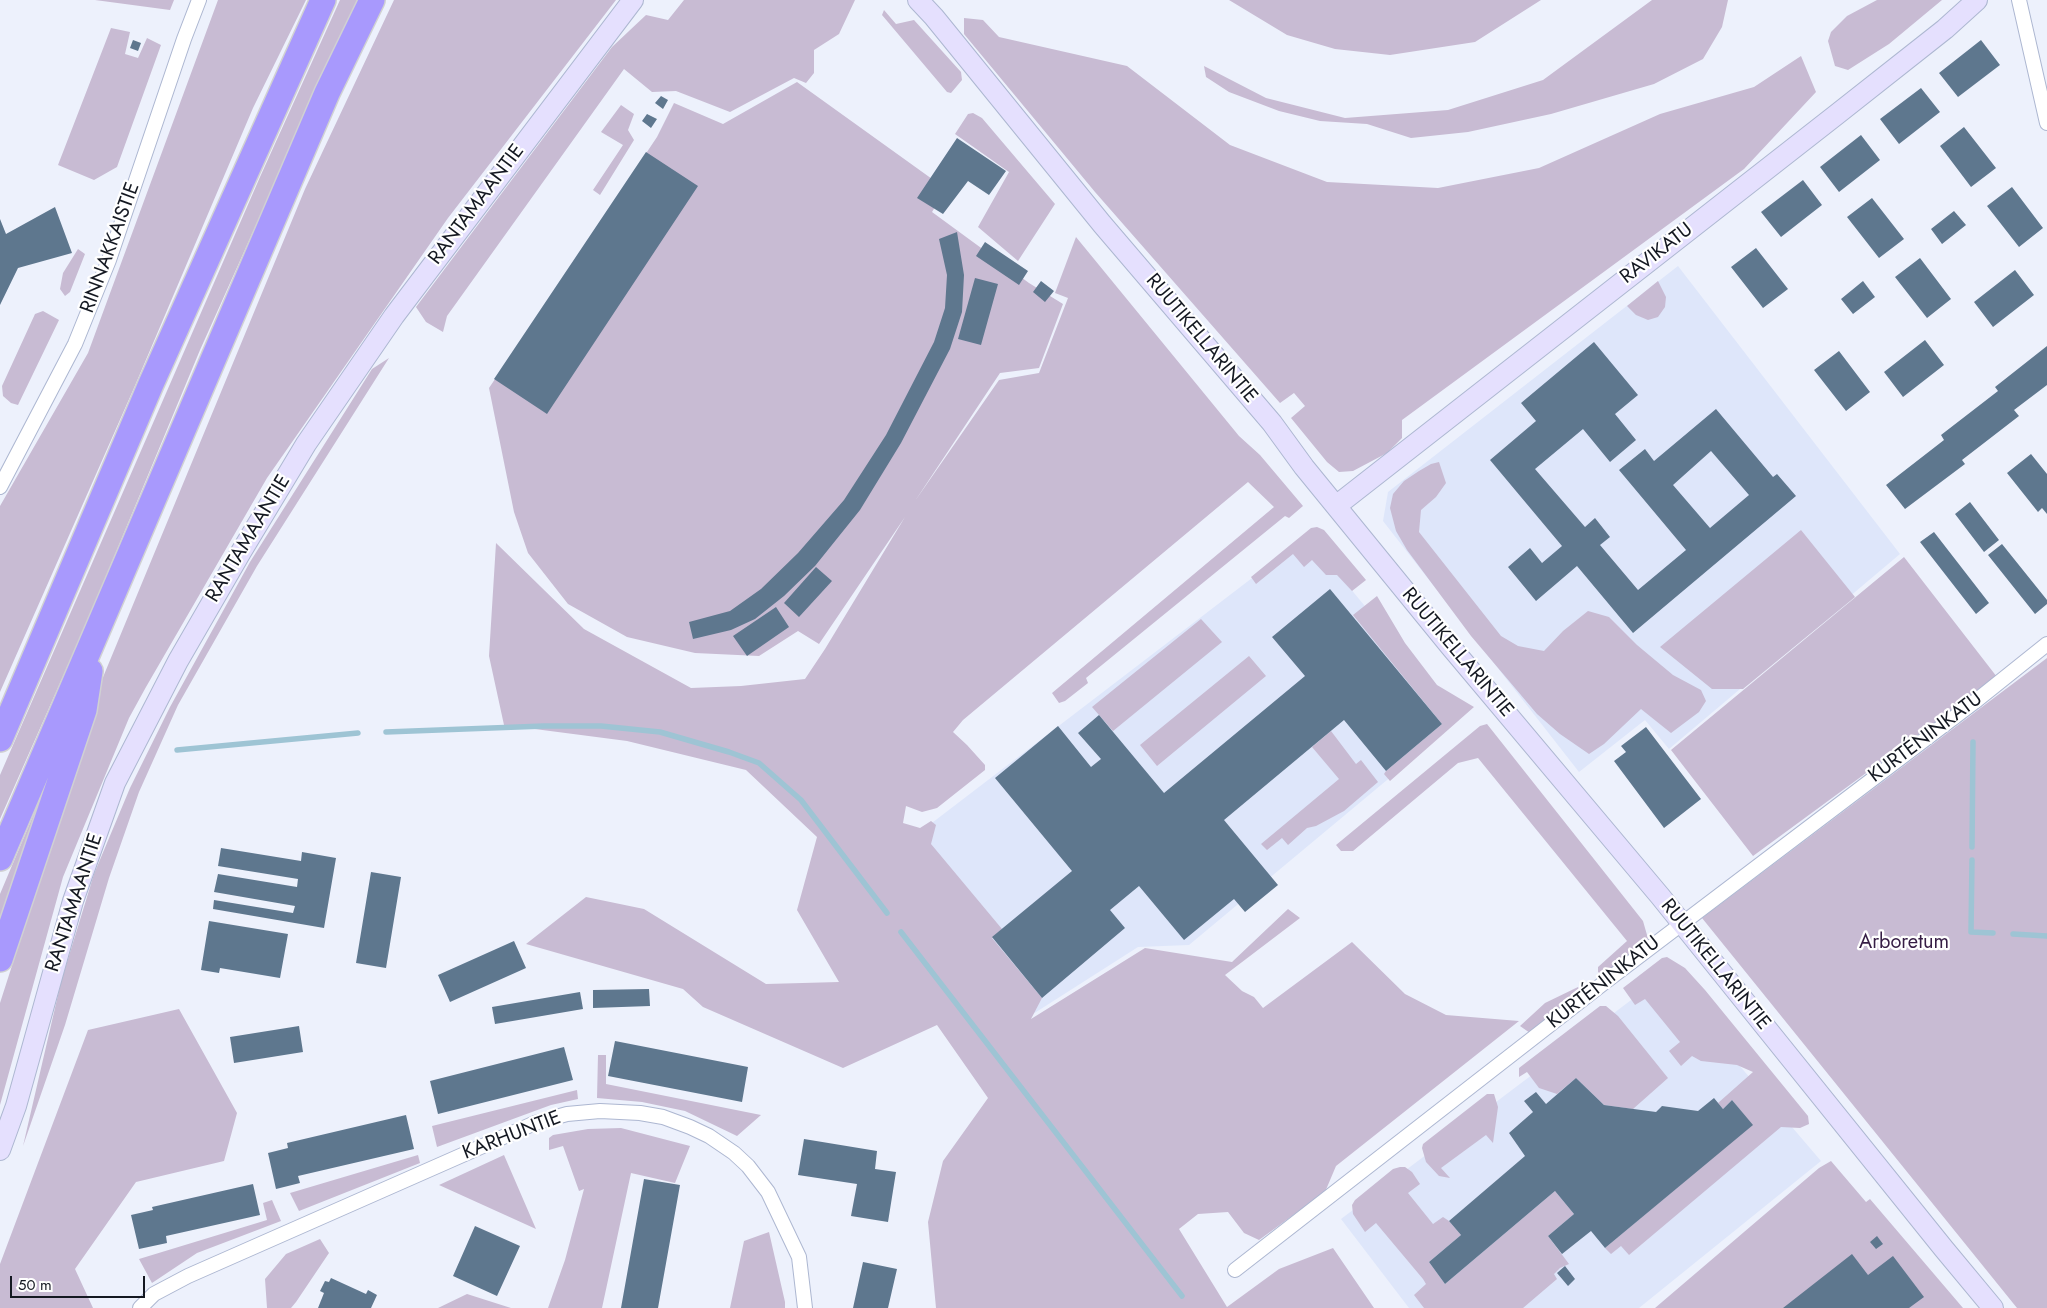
<!DOCTYPE html>
<html>
<head>
<meta charset="utf-8">
<style>
	body { margin:0 }
	#map { position:relative; width:2047px; height:1308px; overflow:hidden; background:#edf1fc; font-family:Jost,sans-serif }
	canvas { display:block }
	.scale { position:absolute; left:10px; top:1276px; width:135px; height:22px; box-sizing:border-box; border:2px solid #141821; border-top:0; padding-left:6px; font-size:15px; line-height:18px; white-space:nowrap; color:#141821; -webkit-text-stroke:4px #fff; paint-order:stroke }
</style>
</head>
<body>
<div id="map">
<canvas width="2047" height="1308"></canvas>
<div class="scale">50 m</div>
</div>
<script>
const ctx = document.querySelector('canvas').getContext('2d');
ctx.lineJoin = 'round';
function fill(path, color) { ctx.fillStyle = color; ctx.fill(path, 'evenodd'); }
const poly = rows => new Path2D(rows.map(r => 'M' + r).join(''));
function trace(path, color, width, dash) { ctx.strokeStyle = color; ctx.lineWidth = width; ctx.lineCap = dash ? 'butt' : 'round'; ctx.setLineDash(dash || []); ctx.stroke(path); }
function drawText(font, color, halo, rows, align = 'center') {
  ctx.font = font + ' Jost,sans-serif'; ctx.lineWidth = 4.5; ctx.setLineDash([]); ctx.textBaseline = 'middle'; ctx.strokeStyle = halo; ctx.fillStyle = color; for (const [text, x, y, turn = 0] of rows) {
    ctx.save(); ctx.translate(x, y); ctx.rotate((+turn || 0) * Math.PI / 180); ctx.textAlign = isNaN(turn) ? turn : align; if (halo) ctx.strokeText(text, 0, 0); ctx.fillText(text, 0, 0); ctx.restore();
  }
}
const built = poly([
	[1678,266,1900,554,1669,749,1645,720,1579,772,1383,521,1388,492],
	[1307,536,1459,720,1189,945,1138,947,1033,1014,912,876,924,829],
	[1663,976,1821,1161,1639,1308,1409,1308,1341,1219]
]);
const green = poly([
	[95,0,174,0,170,10],
	[218,0,306,0,253,108,134,388,0,692,0,506,88,353],
	[340,0,361,0,292,145,200,350,87,622,0,819,0,775,260,177],
	[394,0,616,0,448,218,267,478,146,687,129,718,63,877,0,1105,0,1003,80,754,101,682,305,189],
	[684,0,855,0,839,34,814,50,814,73,806,83,794,78,730,112,676,91,652,92,624,69,447,316,443,332,426,322,416,307,612,47,646,15,668,20],
	[1229,0,1541,0,1475,42,1390,55,1335,49,1287,35],
	[1652,0,1728,0,1722,27,1703,59,1654,84,1551,114,1468,132,1411,138,1367,124,1320,121,1279,111,1229,92,1206,77,1204,66,1266,98,1345,118,1448,110,1543,80],
	[1877,0,1942,0,1889,44,1848,70,1835,66,1828,41,1831,32,1847,16],
	[884,10,896,24,914,20,961,72,962,80,951,93,947,92,882,15],
	[964,18,983,20,999,37,1127,66,1230,145,1327,182,1438,188,1539,168,1660,114,1754,87,1801,56,1816,92,1744,169,1402,420,1402,438,1387,453,1353,471,1339,472,1327,462,1291,418,1305,406,1294,393,1280,403,1095,192,964,34],
	[111,28,130,32,125,54,138,58,147,38,161,45,117,167,94,180,58,165],
	[797,82,946,189,932,212,1029,283,1063,304,1039,368,1000,373,915,501,999,380,1039,373,1068,298,1055,293,1076,237,1239,436,1260,455,1303,506,1289,518,1285,516,1086,678,1088,683,1065,701,1059,703,1052,693,1274,507,1248,482,963,720,953,732,967,745,985,765,985,770,937,808,922,812,906,806,903,823,920,828,931,821,936,825,931,844,1002,929,992,938,1042,998,1031,1019,1145,948,1232,962,1288,909,1300,918,1225,975,1242,991,1254,997,1263,1008,1352,942,1405,994,1446,1015,1519,1021,1336,1166,1325,1192,1259,1240,1244,1233,1228,1212,1198,1214,1179,1229,1227,1307,1279,1269,1333,1248,1374,1308,936,1308,928,1222,943,1161,988,1098,937,1025,843,1068,703,1007,683,989,526,944,586,897,644,909,766,984,839,982,797,910,817,837,746,770,627,741,504,725,489,656,496,543,584,629,691,688,741,686,805,679,825,649,905,517,819,644,798,631,759,656,695,653,627,637,568,604,528,553,514,512,489,388,657,137,674,103,723,124],
	[621,105,634,114,628,130,634,140,600,195,593,190,623,145,601,132],
	[973,113,982,118,1055,204,1018,261,978,227,1009,172,955,134,968,114],
	[78,249,85,254,70,292,65,296,60,289,63,273],
	[1658,281,1666,297,1665,307,1658,317,1648,320,1636,315,1627,306],
	[43,311,59,320,18,405,11,403,3,396,2,386,35,314],
	[389,358,257,566,178,705,139,792,109,878,65,1025,23,1146,61,982,94,874,130,788,170,707,250,562,372,369],
	[1439,462,1446,483,1436,497,1421,510,1419,532,1501,636,1518,646,1544,651,1563,631,1588,611,1609,617,1637,645,1673,675,1701,690,1706,701,1699,712,1671,733,1641,709,1604,744,1589,754,1560,734,1537,714,1471,636,1407,550,1396,531,1390,508,1393,494,1404,481,1419,471,1431,464],
	[1317,527,1324,530,1366,580,1352,591,1337,575,1326,575,1312,560,1304,567,1293,554,1256,584,1251,577,1311,528],
	[1801,530,1855,597,1743,689,1712,689,1660,647],
	[1904,557,1997,677,1753,856,1671,750],
	[1377,596,1405,643,1437,685,1474,707,1390,781,1384,774,1386,771,1442,724,1353,615],
	[1201,619,1222,642,1113,731,1092,707],
	[1249,656,1266,676,1157,766,1140,745],
	[2047,658,2047,1308,2017,1308,1702,918],
	[1487,724,1643,921,1649,942,1606,977,1598,972,1598,967,1627,941,1478,758,1458,763,1353,851,1341,851,1336,845,1480,726],
	[1331,731,1356,764,1361,760,1378,782,1344,811,1316,826,1307,828,1288,845,1282,838,1267,850,1261,844,1339,779,1312,747],
	[51,773,0,936,0,894],
	[1667,957,1685,968,1705,990,1808,1116,1809,1124,1800,1128,1781,1127,1629,1255,1621,1246,1611,1254,1605,1248,1752,1125,1732,1100,1723,1109,1718,1103,1753,1072,1737,1065,1701,1061,1692,1056,1681,1066,1669,1051,1680,1042,1645,999,1635,1005,1623,988,1662,958],
	[1578,987,1581,995,1530,1033,1520,1026,1545,1003],
	[1600,1006,1606,1006,1618,1016,1668,1078,1633,1109,1604,1105,1576,1078,1557,1094,1539,1088,1527,1072,1519,1077,1519,1068],
	[179,1009,237,1113,224,1161,136,1182,75,1269,93,1308,0,1308,0,1264,88,1030],
	[598,1055,606,1055,606,1084,761,1115,737,1136,685,1111,642,1102,597,1098],
	[577,1090,578,1099,551,1105,437,1147,432,1126],
	[1487,1094,1494,1094,1498,1107,1493,1143,1486,1135,1441,1168,1450,1178,1439,1176,1426,1162,1422,1148,1423,1144],
	[621,1128,690,1146,675,1183,631,1173,602,1308,548,1308,565,1260,584,1189,579,1191,563,1146,549,1150,549,1138,553,1135,588,1129],
	[418,1155,420,1163,299,1211,290,1193],
	[504,1155,536,1229,439,1185],
	[1831,1161,1866,1202,1870,1199,1963,1308,1655,1308,1819,1168],
	[1400,1167,1405,1167,1412,1172,1420,1184,1408,1193,1433,1224,1443,1217,1449,1221,1461,1235,1429,1262,1445,1284,1555,1191,1574,1214,1548,1236,1569,1264,1560,1268,1554,1274,1557,1279,1523,1308,1424,1308,1414,1295,1426,1284,1423,1279,1376,1223,1365,1232,1353,1214,1352,1205,1355,1200,1393,1169],
	[272,1200,281,1221,197,1253,152,1283,139,1259,267,1220,263,1203],
	[769,1232,785,1302,785,1308,730,1308,744,1241],
	[320,1239,329,1253,296,1302,291,1308,267,1308,265,1279,286,1254],
	[467,1294,511,1308,438,1308]
]);
const stream = poly([
	[386,732,544,726,601,726,660,732,729,752,759,763,801,800,887,913],
	[177,750,358,733],
	[1972,847,1973,742],
	[1972,860,1971,932,1993,933],
	[901,932,1182,1296],
	[2013,934,2047,936]
]);
const building = poly([
	[133,40,141,43,138,51,130,48],
	[1981,40,2000,65,1958,97,1939,73],
	[1921,88,1940,112,1899,144,1880,119],
	[661,96,668,100,663,109,655,103],
	[647,114,657,119,651,128,642,121],
	[1964,127,1996,168,1971,187,1940,146],
	[1861,135,1880,160,1839,192,1820,167],
	[957,138,1006,171,989,195,968,181,943,214,917,198],
	[646,152,698,186,547,414,494,379],
	[1803,180,1822,205,1781,237,1761,212],
	[2012,187,2043,228,2019,247,1987,206],
	[1872,198,1904,239,1879,258,1847,217],
	[55,207,72,253,18,268,0,305,0,219,6,234],
	[1954,211,1966,225,1942,244,1931,229],
	[957,232,964,275,962,312,950,349,901,443,860,510,815,566,784,596,755,619,731,630,693,639,689,622,730,611,761,589,798,553,844,500,886,435,934,342,945,308,947,275,939,239],
	[985,242,1028,271,1019,285,976,256],
	[1756,248,1788,289,1763,308,1731,267],
	[1920,258,1951,299,1927,318,1895,277],
	[2015,270,2034,295,1993,327,1974,302],
	[975,278,998,284,981,345,958,339],
	[1041,281,1054,291,1045,302,1033,292],
	[1863,281,1875,297,1853,314,1841,299],
	[1925,340,1944,365,1903,397,1884,372],
	[1594,342,1638,395,1615,414,1636,440,1610,462,1583,429,1535,469,1585,527,1595,518,1610,537,1600,545,1638,590,1686,550,1619,470,1645,449,1654,461,1716,409,1773,477,1777,474,1796,496,1633,633,1577,566,1536,601,1508,567,1530,548,1542,563,1562,546,1490,460,1536,421,1521,403],
	[1711,451,1749,495,1710,528,1673,485],
	[2047,346,2047,385,2014,410,2019,416,1962,460,1965,464,1905,509,1886,485,1944,440,1941,435,1998,391,1995,387],
	[1839,351,1870,392,1846,411,1814,370],
	[2031,454,2047,474,2047,514,2042,508,2038,512,2007,473],
	[1970,502,1999,540,1984,552,1955,514],
	[1934,532,1989,603,1976,614,1920,542],
	[2002,544,2047,600,2047,604,2035,614,1988,555],
	[816,567,832,581,799,617,784,603],
	[1330,589,1442,724,1386,771,1344,720,1224,820,1278,885,1245,912,1234,899,1184,940,1139,886,1110,910,1125,928,1042,998,992,937,1072,871,995,778,1058,726,1091,767,1101,759,1078,733,1099,715,1164,793,1305,676,1272,637],
	[776,607,789,627,747,656,733,636],
	[1646,727,1701,799,1664,828,1614,761,1626,752,1621,746],
	[221,848,301,861,302,852,336,858,324,928,213,909,214,900,293,913,295,906,214,892,218,874,297,887,298,879,218,866],
	[371,872,401,877,386,968,356,963],
	[209,921,288,934,280,978,220,968,219,973,201,970],
	[514,941,526,968,450,1002,438,975],
	[649,989,650,1006,593,1008,593,990],
	[580,992,583,1009,495,1024,492,1007],
	[299,1026,303,1052,234,1063,230,1037],
	[615,1041,748,1067,742,1102,608,1076],
	[564,1047,573,1080,438,1114,430,1081],
	[1576,1078,1604,1105,1656,1112,1662,1106,1698,1111,1714,1098,1723,1109,1732,1100,1753,1125,1605,1248,1591,1231,1562,1254,1548,1236,1574,1214,1555,1191,1445,1284,1429,1262,1461,1235,1449,1221,1525,1156,1509,1133,1533,1112,1524,1101,1536,1092,1546,1104],
	[406,1115,414,1149,298,1176,300,1183,276,1189,268,1153,288,1148,287,1143],
	[804,1139,877,1151,875,1169,896,1172,888,1222,851,1216,857,1184,798,1175],
	[644,1179,680,1185,658,1308,621,1308],
	[253,1184,260,1215,166,1236,167,1243,139,1249,131,1215,153,1210,152,1207],
	[475,1226,520,1246,497,1296,453,1276],
	[1877,1236,1883,1244,1876,1249,1870,1242],
	[1852,1254,1868,1275,1893,1256,1924,1297,1909,1308,1783,1308],
	[863,1262,897,1269,888,1308,853,1308],
	[1565,1266,1575,1279,1568,1286,1557,1273],
	[331,1278,366,1294,368,1290,377,1295,371,1308,318,1308,324,1293,320,1291,325,1281,329,1282]
]);
const street = poly([
	[2019,0,2047,123],
	[0,487,75,344,109,260,184,39,199,0],
	[1235,1270,1605,982,1977,700,2047,644],
	[140,1308,154,1294,188,1276,535,1123,567,1114,600,1111,640,1113,663,1117,690,1127,709,1136,734,1153,748,1166,768,1192,799,1257,805,1308]
]);
const secondary = poly([
	[918,0,934,17,1102,224,1272,423,1304,467,1450,646,1660,896,1944,1249,1993,1308],
	[1336,506,1836,115,1945,29,1977,0],
	[0,1150,16,1106,73,901,115,783,178,661,241,552,306,444,394,316,633,0]
]);
const highway = poly([
	[0,739,151,384,323,0],
	[0,858,327,93,372,0],
	[0,959,84,710,90,671]
]);
const streetNames = [
	["RANTAMAANTIE",477,205,-53],
	["RINNAKKAISTIE",111,248,-70],
	["RAVIKATU",1657,254,-38],
	["RUUTIKELLARINTIE",1201,339,50],
	["RANTAMAANTIE",249,539,-59],
	["RUUTIKELLARINTIE",1457,653,50],
	["KURTÉNINKATU",1926,738,-37],
	["RANTAMAANTIE",75,903,-72],
	["RUUTIKELLARINTIE",1715,965,51],
	["KURTÉNINKATU",1604,983,-38],
	["KARHUNTIE",512,1136,-21]
];
const parkNames = [
	["Arboretum",1904,943]
];
fill(built, '#dee6fa');
fill(green, '#c8bbd3');
trace(stream, '#9ec4d4', 5.5);
fill(building, '#5e778e');
trace(street, '#adb7d1', 16);
trace(secondary, '#adb7d1', 22);
trace(highway, '#d0d1d3', 28);
trace(street, '#fff', 14);
trace(secondary, '#e5e0fe', 20);
trace(highway, '#a899fd', 25);
drawText('20px', '#141821', '#fff', streetNames);
drawText('20px', '#361d45', '#fff', parkNames);
</script>
</body>
</html>
